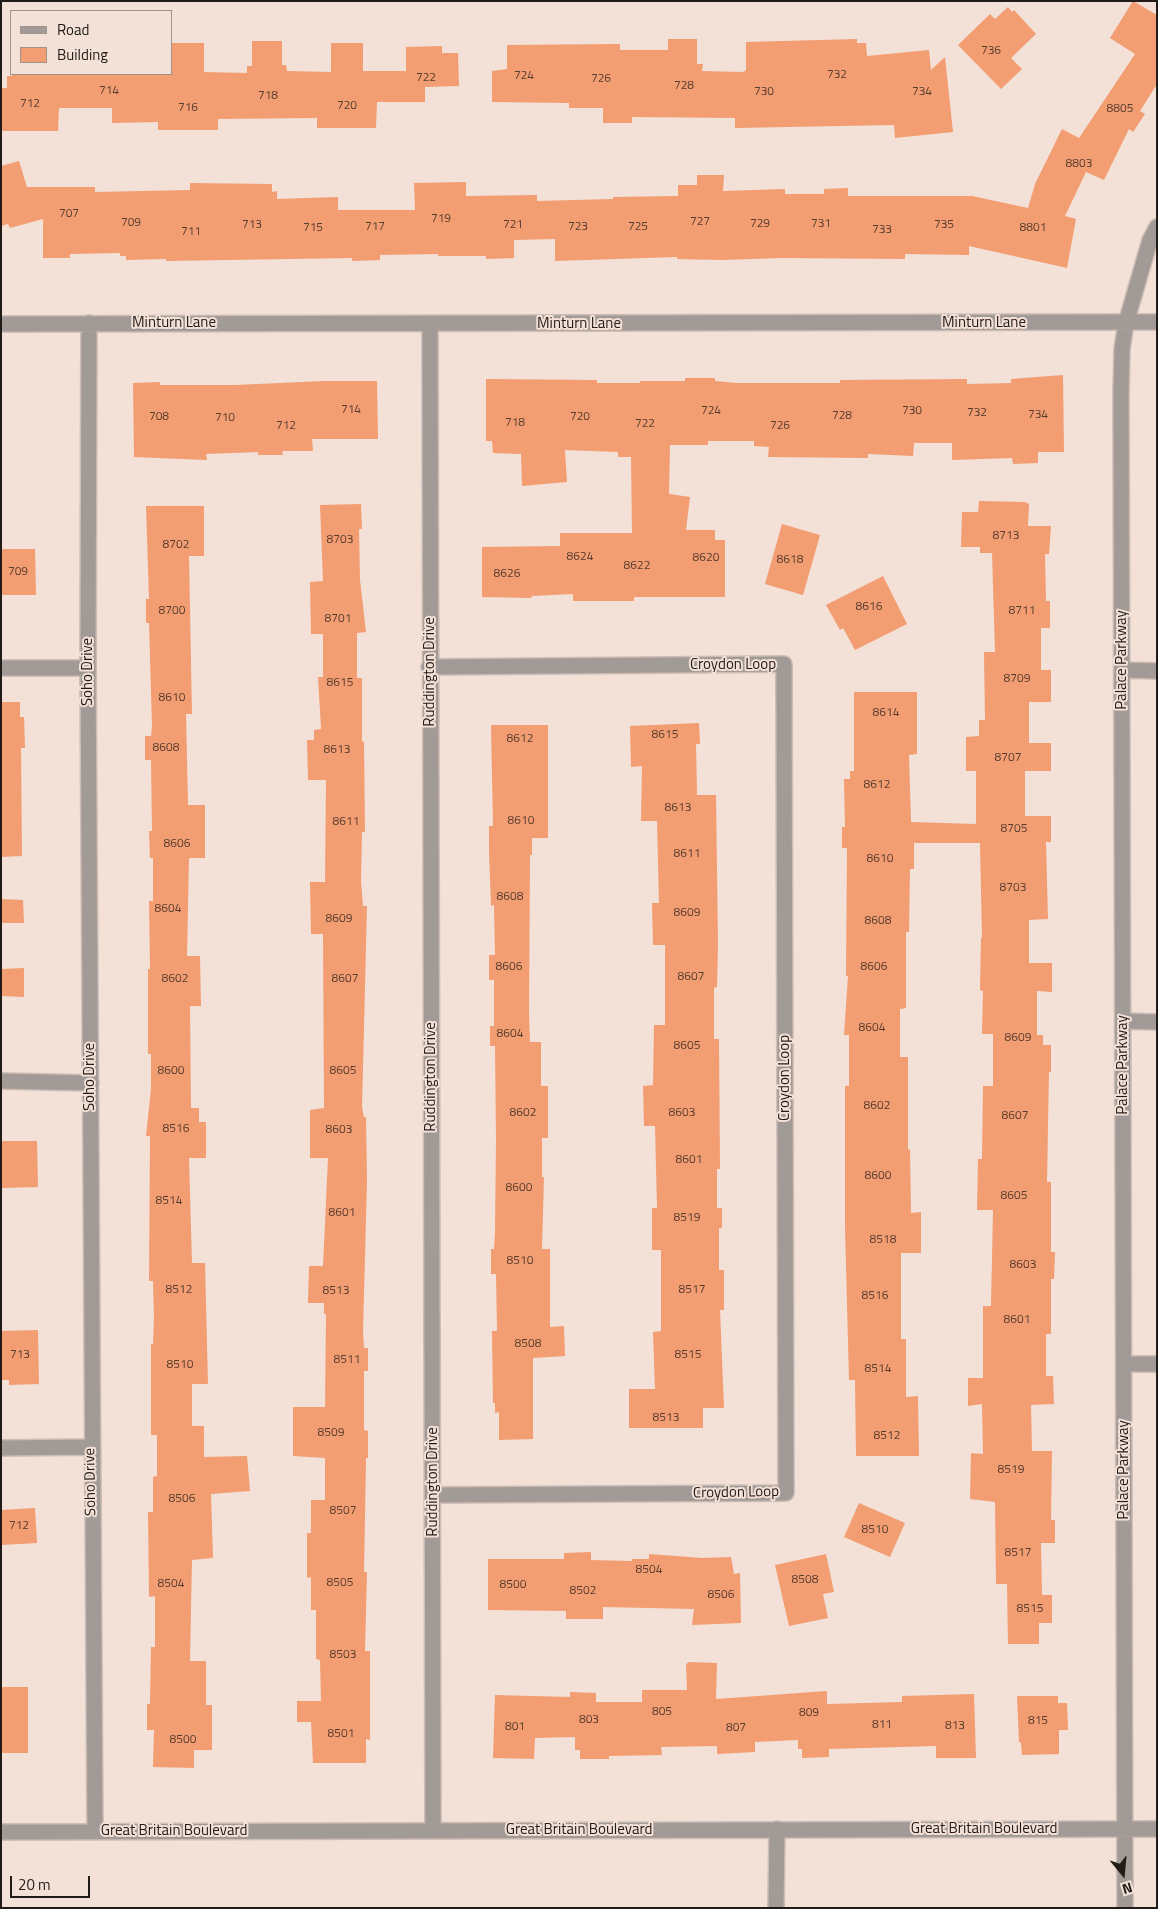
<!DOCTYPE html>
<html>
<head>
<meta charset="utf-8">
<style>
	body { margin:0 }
	#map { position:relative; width:1158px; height:1909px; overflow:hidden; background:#f3e0d7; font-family:"Titillium Web",sans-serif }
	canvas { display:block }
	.frame { position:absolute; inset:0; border:2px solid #221c18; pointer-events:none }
	.legend { position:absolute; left:10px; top:10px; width:162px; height:65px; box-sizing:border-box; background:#f3e0d7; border:1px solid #9f928b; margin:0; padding:6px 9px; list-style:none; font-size:15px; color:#221c18 }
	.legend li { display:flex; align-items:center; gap:10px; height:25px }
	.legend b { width:25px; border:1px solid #9f928b }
	.north { position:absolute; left:1098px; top:1849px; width:50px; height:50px; -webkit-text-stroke:4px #f3e0d7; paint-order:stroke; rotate:163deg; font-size:14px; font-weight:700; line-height:20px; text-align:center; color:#221c18 }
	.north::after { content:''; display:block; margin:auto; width:18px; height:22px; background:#221c18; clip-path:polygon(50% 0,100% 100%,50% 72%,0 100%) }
	.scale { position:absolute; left:10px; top:1876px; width:80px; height:22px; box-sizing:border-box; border:2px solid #221c18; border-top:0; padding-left:6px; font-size:15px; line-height:18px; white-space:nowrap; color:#221c18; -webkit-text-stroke:4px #f3e0d7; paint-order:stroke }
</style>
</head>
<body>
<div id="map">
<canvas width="1158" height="1909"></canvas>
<div class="frame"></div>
<ul class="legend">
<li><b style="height:6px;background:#a29a96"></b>Road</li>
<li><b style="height:14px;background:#f29d72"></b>Building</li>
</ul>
<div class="north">N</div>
<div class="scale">20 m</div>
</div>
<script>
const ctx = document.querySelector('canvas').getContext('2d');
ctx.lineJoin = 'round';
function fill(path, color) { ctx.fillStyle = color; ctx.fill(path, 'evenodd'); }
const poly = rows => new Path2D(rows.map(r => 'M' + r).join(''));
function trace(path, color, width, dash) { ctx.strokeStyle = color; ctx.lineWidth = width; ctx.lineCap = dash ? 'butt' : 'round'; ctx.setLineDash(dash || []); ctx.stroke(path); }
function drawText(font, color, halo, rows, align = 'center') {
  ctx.font = font + ' "Titillium Web",sans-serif'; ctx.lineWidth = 4; ctx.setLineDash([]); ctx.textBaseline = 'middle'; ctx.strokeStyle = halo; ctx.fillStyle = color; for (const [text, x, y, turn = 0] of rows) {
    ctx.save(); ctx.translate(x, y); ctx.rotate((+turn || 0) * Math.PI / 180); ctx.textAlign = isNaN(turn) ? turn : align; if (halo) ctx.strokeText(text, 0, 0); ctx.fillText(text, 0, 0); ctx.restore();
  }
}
const building = poly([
	[1133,1,1157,15,1157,84,1140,111,1145,114,1133,132,1129,129,1104,180,1086,172,1065,216,1076,219,1067,268,969,246,969,255,905,254,905,259,782,258,722,260,677,259,677,257,555,261,555,239,514,240,514,258,486,259,486,256,438,256,438,254,380,255,380,260,352,261,352,258,166,261,166,259,126,260,126,256,120,256,120,253,70,254,70,258,43,258,43,219,10,228,8,224,1,226,1,166,19,161,27,187,95,187,95,192,190,190,190,183,272,184,272,192,277,191,277,199,338,197,338,210,415,210,414,183,466,182,466,196,537,195,537,201,613,199,613,197,678,196,678,185,697,185,697,175,724,175,723,191,785,189,785,194,824,194,824,189,848,188,848,196,972,196,1028,208,1035,184,1062,129,1079,138,1135,54,1110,38],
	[1008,7,1012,12,1014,10,1036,34,1011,58,1022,69,1001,89,958,45,990,14,995,19],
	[668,39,697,39,697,64,703,64,702,71,743,72,746,70,746,42,857,39,857,43,866,43,867,56,929,50,931,70,945,57,953,132,895,138,894,125,735,128,735,118,632,117,632,123,603,123,603,108,569,108,569,103,492,102,492,71,507,69,507,45,620,44,620,50,668,50],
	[252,41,282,41,282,65,286,65,287,71,331,72,331,43,363,43,363,71,406,71,406,47,442,46,442,53,458,53,459,86,425,87,425,102,377,102,376,128,317,128,317,118,218,119,218,130,158,130,158,122,112,123,112,108,59,108,58,131,1,131,2,88,7,88,7,76,12,76,12,74,171,74,171,43,204,43,204,72,247,73,247,66,252,66],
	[1063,375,1064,452,1038,452,1038,463,1013,464,1012,458,952,460,952,443,914,443,913,456,868,454,868,458,768,457,769,447,754,446,754,441,708,441,708,445,670,445,669,494,690,497,686,530,715,530,715,540,725,540,725,597,634,597,634,601,573,601,573,594,531,596,532,598,482,597,482,547,560,546,560,533,632,533,631,457,618,457,618,452,565,450,567,482,522,486,521,454,493,453,492,441,486,441,486,379,597,380,597,383,640,383,640,381,685,381,685,378,715,378,715,381,737,383,840,383,840,380,967,379,967,384,1011,383,1011,379],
	[325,381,377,381,378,439,312,439,313,451,282,451,283,455,258,455,258,452,206,454,207,460,134,457,133,383,160,382,160,385,235,385],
	[979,501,1025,502,1029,504,1028,526,1051,526,1049,554,1045,554,1046,601,1050,601,1050,628,1041,628,1041,670,1051,670,1051,702,1029,702,1029,743,1051,743,1051,771,1025,771,1025,816,1051,816,1051,842,1046,842,1048,919,1029,920,1029,963,1052,963,1052,992,1037,991,1037,1035,1043,1035,1043,1045,1051,1045,1051,1072,1049,1072,1047,1182,1051,1182,1051,1252,1055,1252,1054,1279,1051,1279,1051,1334,1046,1334,1046,1376,1053,1376,1054,1404,1031,1405,1032,1451,1052,1451,1051,1520,1055,1520,1055,1543,1041,1543,1042,1595,1052,1595,1052,1623,1039,1623,1039,1644,1008,1644,1007,1584,996,1584,995,1502,970,1499,971,1453,983,1454,982,1404,968,1406,968,1378,983,1378,983,1306,991,1306,993,1210,977,1210,978,1159,982,1159,983,1086,993,1086,993,1034,982,1034,983,991,980,990,981,938,982,938,980,843,914,843,914,869,910,869,909,932,906,932,906,1008,900,1009,900,1057,908,1057,908,1150,910,1149,911,1213,921,1212,921,1253,901,1253,901,1339,906,1339,906,1397,918,1396,919,1456,856,1456,855,1380,849,1380,845,1227,845,1086,849,1086,849,1035,844,1035,848,976,846,976,847,848,842,848,842,827,845,827,844,779,850,779,850,771,854,771,854,692,917,692,917,754,909,755,911,822,976,824,976,771,966,771,966,737,979,736,979,720,985,720,984,652,995,652,992,553,980,553,980,547,961,547,962,512,978,512],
	[361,504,362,529,359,529,360,580,366,632,357,633,357,678,362,678,362,741,364,742,365,832,362,832,361,881,363,906,367,906,362,1107,364,1117,366,1117,367,1181,363,1331,364,1348,368,1348,368,1371,364,1371,364,1430,368,1431,368,1458,366,1458,364,1572,367,1572,365,1651,370,1651,370,1740,366,1739,366,1763,313,1763,311,1722,297,1722,297,1701,321,1701,320,1660,316,1659,316,1610,311,1610,311,1577,307,1578,307,1533,311,1533,311,1500,325,1500,325,1458,293,1456,293,1407,325,1407,326,1314,324,1314,324,1303,308,1303,309,1266,323,1266,328,1158,310,1158,310,1110,324,1108,323,934,311,934,310,882,325,882,326,780,308,780,307,740,314,740,314,730,321,729,318,677,323,677,323,634,311,634,310,582,323,581,320,505],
	[146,506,204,506,204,556,189,556,192,714,186,714,188,805,205,805,205,858,189,858,187,956,200,956,201,1006,190,1006,191,1108,199,1108,199,1122,206,1122,206,1158,189,1158,192,1263,205,1263,208,1384,192,1384,192,1426,204,1426,204,1457,247,1456,250,1491,211,1494,213,1558,192,1560,190,1661,206,1661,206,1705,212,1705,212,1750,194,1750,194,1768,153,1767,154,1730,147,1730,147,1704,150,1704,151,1647,155,1647,155,1596,149,1597,148,1512,153,1512,153,1477,157,1476,157,1435,151,1435,151,1344,153,1344,154,1317,153,1281,149,1281,150,1136,146,1136,151,1089,151,1054,148,1054,148,969,150,969,149,901,153,901,153,858,150,858,149,831,152,831,151,760,145,760,145,736,151,736,152,726,149,623,146,623,146,599,149,599],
	[782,524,820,535,803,595,765,584],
	[1,549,35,549,36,595,1,595],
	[883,576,907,624,855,650,843,628,840,630,826,605],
	[1,702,20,702,20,717,24,717,25,748,21,748,22,856,1,857],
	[699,723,700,744,696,744,697,795,716,795,718,945,717,987,714,988,714,1039,719,1039,720,1169,717,1169,717,1208,722,1208,722,1228,719,1228,719,1270,724,1270,724,1310,720,1310,724,1408,703,1408,703,1428,629,1428,629,1389,655,1389,653,1332,661,1331,661,1250,652,1250,652,1208,657,1208,655,1126,644,1126,643,1086,653,1085,654,1025,665,1025,665,945,653,945,652,903,659,903,657,821,641,821,642,766,631,767,630,726],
	[491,725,548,725,548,838,532,838,532,855,530,855,529,1013,530,1042,541,1042,541,1086,548,1086,548,1138,542,1138,542,1177,544,1177,542,1249,550,1249,550,1327,564,1326,565,1356,533,1358,533,1439,499,1440,499,1412,495,1413,495,1403,493,1403,492,1331,497,1331,496,1274,491,1274,491,1249,494,1249,495,1232,496,1139,495,1046,490,1046,490,1026,494,1026,494,980,489,980,489,955,495,955,494,905,491,906,489,852,489,826,493,826],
	[1,899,23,900,24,923,1,923],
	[24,968,24,997,1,996,1,969],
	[1,1141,37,1141,38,1187,1,1188],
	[38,1330,39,1384,9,1385,9,1380,1,1380,1,1331],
	[859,1503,905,1523,890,1557,844,1537],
	[35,1508,37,1543,1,1545,1,1510],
	[591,1552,591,1560,632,1561,632,1559,649,1559,649,1554,702,1558,731,1557,734,1574,740,1573,741,1623,692,1625,694,1609,603,1607,603,1619,566,1619,566,1611,488,1610,488,1559,564,1559,564,1553],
	[826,1554,834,1592,823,1594,828,1618,789,1626,775,1565],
	[689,1662,717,1663,716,1699,827,1691,827,1704,902,1702,902,1696,974,1694,976,1758,936,1758,936,1746,829,1749,829,1757,802,1758,802,1749,798,1749,798,1740,755,1742,755,1752,717,1754,717,1746,661,1747,662,1755,609,1756,609,1759,580,1759,580,1750,575,1750,575,1737,535,1738,534,1759,493,1758,495,1695,570,1697,570,1692,596,1693,596,1702,642,1702,642,1690,687,1690,686,1664],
	[1,1687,28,1687,28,1753,1,1753],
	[1017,1696,1058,1696,1058,1703,1067,1703,1068,1730,1059,1730,1059,1754,1022,1755,1021,1743,1019,1742]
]);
const minor = poly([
	[89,323,88,668,95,1832],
	[1,324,1157,322],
	[430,324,433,1830],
	[429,667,784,664,784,689,786,1493,433,1495],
	[1,668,88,668],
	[1122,670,1157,671],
	[1123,1021,1157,1022],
	[1,1081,91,1083],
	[1124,1364,1157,1364],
	[1,1448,91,1447],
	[1,1832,1157,1829],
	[776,1908,777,1829],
	[1125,1908,1121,393,1122,349,1126,323,1150,240,1157,227]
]);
const numberNames = [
	["736",991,51],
	["732",837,75],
	["724",524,76],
	["722",426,78],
	["726",601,79],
	["728",684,86],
	["714",109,91],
	["730",764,92],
	["734",922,92],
	["718",268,96],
	["712",30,104],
	["720",347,106],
	["716",188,108],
	["8805",1120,109],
	["8803",1079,164],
	["707",69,214],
	["719",441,219],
	["727",700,222],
	["709",131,223],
	["729",760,224],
	["731",821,224],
	["713",252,225],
	["721",513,225],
	["735",944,225],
	["717",375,227],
	["723",578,227],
	["725",638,227],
	["715",313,228],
	["8801",1033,228],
	["733",882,230],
	["711",191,232],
	["714",351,410],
	["724",711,411],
	["730",912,411],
	["732",977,413],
	["734",1038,415],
	["728",842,416],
	["708",159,417],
	["720",580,417],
	["710",225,418],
	["718",515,423],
	["722",645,424],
	["712",286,426],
	["726",780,426],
	["8713",1006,536],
	["8703",340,540],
	["8702",176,545],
	["8624",580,557],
	["8620",706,558],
	["8618",790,560],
	["8622",637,566],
	["709",18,572],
	["8626",507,574],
	["8616",869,607],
	["8700",172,611],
	["8711",1022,611],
	["8701",338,619],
	["8709",1017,679],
	["8615",340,683],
	["8610",172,698],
	["8614",886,713],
	["8615",665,735],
	["8612",520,739],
	["8608",166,748],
	["8613",337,750],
	["8707",1008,758],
	["8612",877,785],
	["8613",678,808],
	["8610",521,821],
	["8611",346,822],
	["8705",1014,829],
	["8606",177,844],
	["8611",687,854],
	["8610",880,859],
	["8703",1013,888],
	["8608",510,897],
	["8604",168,909],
	["8609",687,913],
	["8609",339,919],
	["8608",878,921],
	["8606",509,967],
	["8606",874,967],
	["8607",691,977],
	["8602",175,979],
	["8607",345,979],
	["8604",872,1028],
	["8604",510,1034],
	["8609",1018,1038],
	["8605",687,1046],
	["8600",171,1071],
	["8605",343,1071],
	["8602",877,1106],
	["8602",523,1113],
	["8603",682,1113],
	["8607",1015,1116],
	["8516",176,1129],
	["8603",339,1130],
	["8601",689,1160],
	["8600",878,1176],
	["8600",519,1188],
	["8605",1014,1196],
	["8514",169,1201],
	["8601",342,1213],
	["8519",687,1218],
	["8518",883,1240],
	["8510",520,1261],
	["8603",1023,1265],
	["8512",179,1290],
	["8517",692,1290],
	["8513",336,1291],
	["8516",875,1296],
	["8601",1017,1320],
	["8508",528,1344],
	["713",20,1355],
	["8515",688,1355],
	["8511",347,1360],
	["8510",180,1365],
	["8514",878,1369],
	["8513",666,1418],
	["8509",331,1433],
	["8512",887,1436],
	["8519",1011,1470],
	["8506",182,1499],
	["8507",343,1511],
	["712",19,1526],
	["8510",875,1530],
	["8517",1018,1553],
	["8504",649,1570],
	["8508",805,1580],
	["8505",340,1583],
	["8504",171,1584],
	["8500",513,1585],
	["8502",583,1591],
	["8506",721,1595],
	["8515",1030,1609],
	["8503",343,1655],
	["805",662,1712],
	["809",809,1713],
	["803",589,1720],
	["815",1038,1721],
	["811",882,1725],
	["813",955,1726],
	["801",515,1727],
	["807",736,1728],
	["8501",341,1734],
	["8500",183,1740]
];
const streetNames = [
	["Minturn Lane",174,323],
	["Minturn Lane",984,323],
	["Minturn Lane",579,324],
	["Palace Parkway",1122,660,-90],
	["Croydon Loop",733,665],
	["Soho Drive",88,672,-90],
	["Ruddington Drive",430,672,-90],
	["Palace Parkway",1123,1065,-90],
	["Soho Drive",90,1077,-90],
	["Ruddington Drive",431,1077,-90],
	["Croydon Loop",785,1078,-90],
	["Palace Parkway",1124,1470,-90],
	["Soho Drive",91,1482,-91],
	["Ruddington Drive",433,1482,-90],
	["Croydon Loop",736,1493,-1],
	["Great Britain Boulevard",984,1829],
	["Great Britain Boulevard",579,1830],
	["Great Britain Boulevard",174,1831]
];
fill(building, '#f29d72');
trace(minor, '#cdbdb5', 18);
trace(minor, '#a29a96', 15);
drawText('12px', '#563c2e', null, numberNames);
drawText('15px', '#221c18', '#f3e0d7', streetNames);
</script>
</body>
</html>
